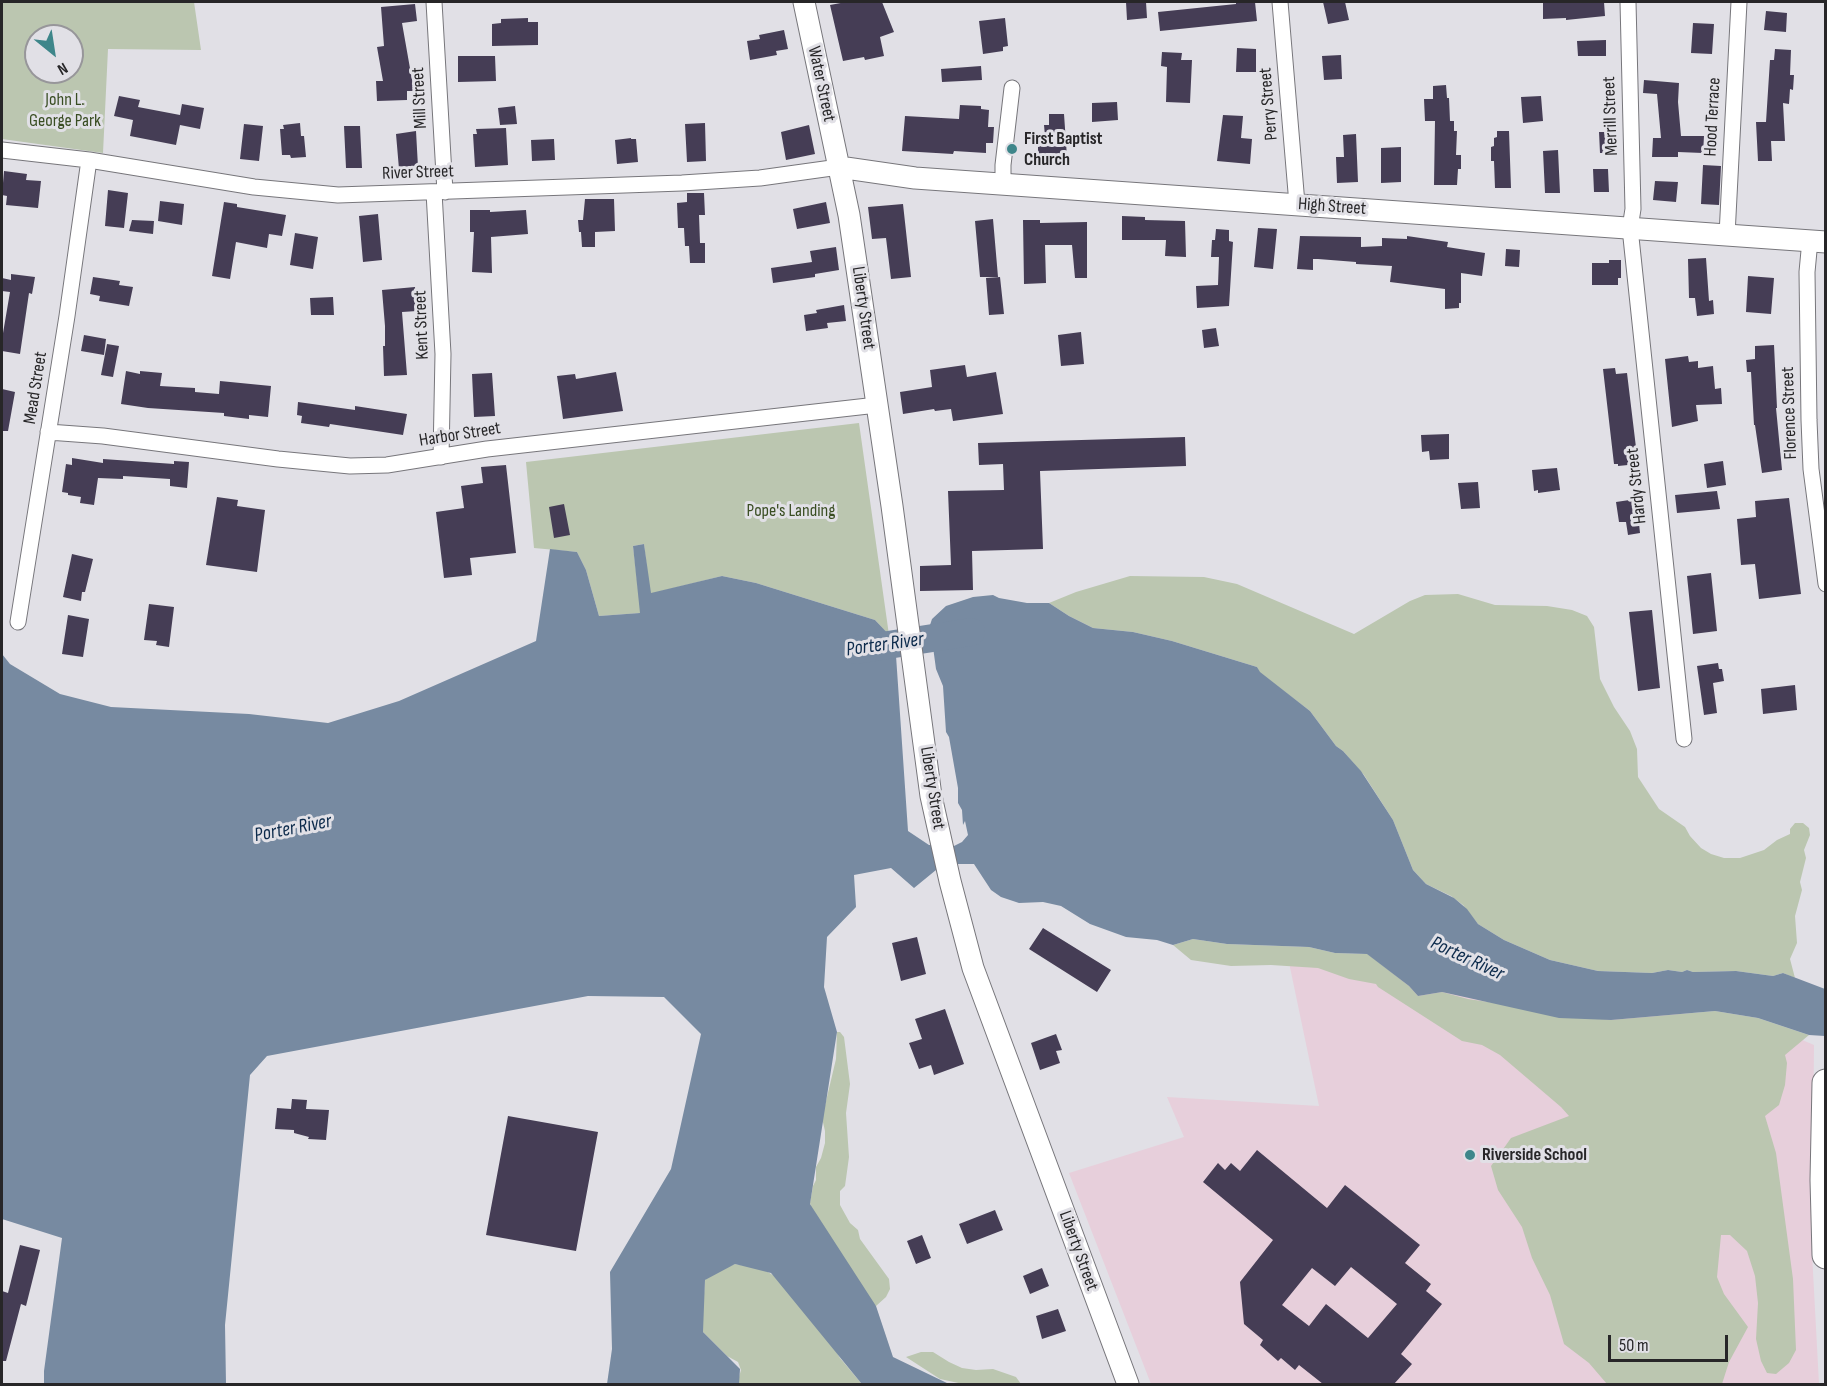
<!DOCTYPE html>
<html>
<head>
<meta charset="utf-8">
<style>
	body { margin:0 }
	#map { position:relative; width:1827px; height:1386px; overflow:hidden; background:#e1e0e6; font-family:"Sofia Sans Condensed",sans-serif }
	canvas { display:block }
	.frame { position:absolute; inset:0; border:3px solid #272628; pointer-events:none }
	.north { position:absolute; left:24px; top:24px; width:60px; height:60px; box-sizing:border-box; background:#e1e0e6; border:2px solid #97969a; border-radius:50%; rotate:150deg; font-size:16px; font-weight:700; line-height:24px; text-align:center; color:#272628 }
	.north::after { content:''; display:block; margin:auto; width:21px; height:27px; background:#3e868a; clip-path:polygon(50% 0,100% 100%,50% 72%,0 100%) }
	.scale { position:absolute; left:1608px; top:1335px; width:120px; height:27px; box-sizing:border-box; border:3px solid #272628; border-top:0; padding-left:8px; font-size:18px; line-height:21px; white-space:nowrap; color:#272628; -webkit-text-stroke:4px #e1e0e6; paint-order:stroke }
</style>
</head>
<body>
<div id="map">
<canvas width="1827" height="1386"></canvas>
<div class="frame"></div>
<div class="north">N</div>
<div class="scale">50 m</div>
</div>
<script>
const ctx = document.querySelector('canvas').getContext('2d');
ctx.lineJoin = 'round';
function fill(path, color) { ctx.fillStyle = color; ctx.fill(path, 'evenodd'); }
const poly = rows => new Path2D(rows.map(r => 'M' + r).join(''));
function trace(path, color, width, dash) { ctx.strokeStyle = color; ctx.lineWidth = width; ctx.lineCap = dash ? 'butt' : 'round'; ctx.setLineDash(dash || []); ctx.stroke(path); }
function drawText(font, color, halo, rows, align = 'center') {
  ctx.font = font + ' "Sofia Sans Condensed",sans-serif'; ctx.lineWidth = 6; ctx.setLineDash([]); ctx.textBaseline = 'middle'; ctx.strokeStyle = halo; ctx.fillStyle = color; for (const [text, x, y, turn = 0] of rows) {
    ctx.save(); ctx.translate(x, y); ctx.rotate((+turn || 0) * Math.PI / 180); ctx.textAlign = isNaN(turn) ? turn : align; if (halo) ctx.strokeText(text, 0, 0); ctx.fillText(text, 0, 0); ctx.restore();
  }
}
const education = poly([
	[1287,953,1772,1027,1814,1045,1812,1253,1819,1384,1151,1384,1069,1173,1184,1137,1167,1097,1319,1106]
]);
const green = poly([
	[2,2,194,2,201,50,108,49,103,153,2,139],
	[36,36,72,36,72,72,36,72],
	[859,423,889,635,875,620,756,583,722,576,650,594,644,544,633,546,641,613,599,616,586,570,577,552,534,548,526,462],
	[1130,576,1204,577,1237,584,1354,634,1410,601,1425,595,1458,594,1495,605,1547,606,1572,610,1587,616,1594,627,1600,679,1614,707,1630,731,1637,749,1638,777,1659,809,1685,827,1690,836,1701,848,1711,854,1724,858,1740,858,1764,850,1777,840,1790,834,1790,829,1795,823,1803,823,1809,828,1810,835,1804,850,1806,858,1800,882,1802,890,1795,916,1797,943,1790,959,1795,978,1783,973,1773,976,1736,971,1693,972,1687,970,1682,972,1668,970,1652,973,1598,971,1550,960,1504,940,1478,924,1463,905,1451,896,1426,884,1413,870,1393,820,1364,775,1343,751,1336,746,1310,711,1259,672,1257,667,1172,641,1133,632,1093,628,1069,616,1049,603,1076,592],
	[1193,939,1227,944,1309,947,1335,953,1368,954,1409,986,1418,996,1442,992,1468,999,1611,1020,1715,1011,1758,1018,1809,1035,1785,1055,1787,1063,1785,1085,1779,1105,1765,1116,1776,1153,1793,1279,1796,1350,1789,1363,1776,1374,1767,1373,1761,1361,1756,1339,1758,1303,1755,1276,1747,1251,1730,1235,1721,1235,1717,1277,1724,1294,1748,1327,1729,1362,1722,1384,1607,1384,1589,1363,1564,1344,1550,1295,1532,1258,1522,1227,1498,1190,1491,1166,1511,1138,1569,1116,1561,1107,1500,1055,1482,1045,1462,1041,1378,987,1376,984,1349,979,1318,968,1271,965,1231,966,1191,960,1173,945],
	[837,1032,840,1032,844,1037,850,1084,846,1113,849,1157,845,1186,840,1191,840,1205,850,1223,858,1230,860,1239,889,1279,890,1289,886,1297,876,1306,871,1302,811,1207,810,1203,813,1186,816,1180,816,1167,821,1158,825,1143,825,1131,822,1118,836,1059],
	[735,1264,763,1269,776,1277,819,1323,840,1358,861,1383,865,1384,737,1384,741,1370,738,1362,727,1356,703,1332,702,1320,705,1280,711,1273],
	[921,1352,933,1352,949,1362,962,1368,976,1370,993,1369,1016,1377,1021,1384,963,1384,940,1379,906,1357]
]);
const water = poly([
	[644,544,651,593,722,576,756,583,875,620,895,641,908,831,929,845,954,846,962,842,968,835,965,821,963,825,962,810,958,803,958,788,949,737,946,732,943,686,936,669,930,625,932,619,946,606,973,597,993,595,999,598,1027,603,1049,603,1069,616,1093,628,1133,632,1172,641,1257,667,1260,672,1310,711,1336,746,1343,751,1361,771,1393,820,1413,870,1426,884,1454,898,1467,909,1478,924,1504,940,1550,960,1598,971,1652,973,1668,970,1682,972,1687,970,1693,972,1736,971,1773,976,1783,973,1825,989,1825,1036,1809,1035,1758,1018,1715,1011,1611,1020,1559,1018,1442,992,1418,996,1409,986,1367,954,1335,953,1309,947,1227,944,1193,939,1173,945,1157,940,1126,937,1090,924,1061,906,1043,902,1019,903,1001,897,991,890,974,864,956,864,936,870,914,888,891,868,854,875,856,907,827,937,824,987,837,1032,810,1204,876,1306,893,1357,949,1384,868,1384,861,1383,771,1273,735,1264,705,1280,703,1332,740,1369,739,1384,607,1384,612,1349,610,1272,671,1169,701,1034,664,997,588,996,267,1056,250,1075,225,1325,226,1384,44,1384,44,1371,62,1238,2,1219,2,654,10,664,60,694,111,707,249,714,328,723,399,701,536,641,550,549,577,552,586,570,599,616,640,613,633,546]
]);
const river = poly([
	[856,650,971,632]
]);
const building = poly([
	[846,2,882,2,894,32,880,37,884,56,865,60,864,57,843,61,830,5],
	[1126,2,1146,2,1147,18,1127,20],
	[1236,2,1255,2,1257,21,1160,31,1158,12,1236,4],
	[1323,2,1345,2,1349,20,1328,24],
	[1543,2,1557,2,1557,3,1604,2,1605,16,1566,20,1566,18,1543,19],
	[415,4,417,21,402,23,414,91,407,91,407,100,377,101,376,81,383,81,377,47,384,46,381,7],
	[1766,11,1787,13,1786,32,1764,30],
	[528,18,528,22,538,22,538,45,492,46,492,24,501,23,501,19],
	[1005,18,1008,46,1003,47,1003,51,983,54,979,21],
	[1693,23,1714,24,1712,54,1691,53],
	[784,30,788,49,776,51,777,55,750,60,747,41,760,39,759,35],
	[1606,40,1606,56,1578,56,1577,41],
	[1237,48,1256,49,1256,72,1236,72],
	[1775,49,1791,50,1790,75,1794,75,1793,90,1790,89,1789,104,1783,103,1785,141,1771,141,1772,161,1758,161,1756,122,1766,122,1770,60,1774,60],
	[1162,52,1182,53,1181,60,1192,60,1190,103,1166,102,1167,67,1161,66],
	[1341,55,1342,79,1324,80,1322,56],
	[458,56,495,56,496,81,458,82],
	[981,66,982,80,942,82,941,69],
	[1644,80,1679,83,1678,102,1681,136,1704,136,1703,153,1678,152,1678,157,1652,157,1653,138,1661,138,1657,94,1643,93],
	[1446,85,1447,98,1449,98,1450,121,1454,121,1454,131,1457,131,1456,155,1461,155,1461,169,1458,169,1457,185,1434,185,1435,121,1425,121,1424,99,1433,99,1433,86],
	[119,96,140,100,138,107,180,115,182,104,204,108,200,129,180,125,176,145,130,136,133,120,114,116],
	[1541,96,1543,121,1523,123,1521,97],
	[1117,102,1118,120,1092,122,1092,103],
	[960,105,981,106,981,109,989,110,988,127,994,127,993,143,986,143,986,153,954,151,953,154,902,151,905,116,959,119],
	[515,106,517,124,500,125,498,108],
	[1049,114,1064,114,1067,157,1038,157,1038,136,1045,136,1044,125,1049,125],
	[1223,115,1243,116,1241,138,1252,139,1250,164,1217,161],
	[300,123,301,136,304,136,306,157,291,158,290,155,282,155,280,129,284,129,283,125],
	[705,123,706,161,687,162,685,124],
	[244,124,263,126,259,161,240,159],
	[809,125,815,154,786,160,781,132],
	[344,126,360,126,362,168,346,168],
	[506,128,508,165,475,167,473,134,477,134,476,129],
	[416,131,418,167,399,169,396,134],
	[1497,131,1509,131,1511,188,1495,188,1494,161,1491,161,1491,147,1494,146,1494,138,1497,137],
	[1599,132,1612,132,1612,153,1600,153],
	[1356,134,1358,182,1337,183,1336,157,1344,157,1343,135],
	[631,138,631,139,636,139,638,162,617,164,615,140],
	[554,139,555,160,532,161,531,140],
	[1401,147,1401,182,1381,183,1381,148],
	[1558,150,1560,193,1545,193,1543,151],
	[1703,165,1721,166,1719,205,1701,204],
	[1593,169,1608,169,1609,192,1594,192],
	[4,171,27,174,26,180,41,181,38,208,6,205,7,196,2,195],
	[1655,181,1678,182,1676,202,1653,200],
	[108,190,128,193,124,228,105,226],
	[687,193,704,193,705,215,699,215,700,243,705,243,705,263,690,263,689,246,685,246,684,228,678,228,677,203,687,202],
	[585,199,614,199,615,231,595,232,595,247,582,247,581,232,579,232,578,220,583,220],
	[160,201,184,204,182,225,158,221],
	[224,202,237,204,237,207,286,215,282,236,269,234,267,248,236,242,230,279,212,276],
	[826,202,830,223,797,229,793,209],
	[903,204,911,277,891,279,886,238,872,239,868,207],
	[470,210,490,210,490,212,526,210,528,234,491,237,492,273,472,272,474,232,470,232],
	[378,214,382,260,363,262,359,216],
	[1122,216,1145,217,1145,220,1185,221,1186,257,1165,256,1166,240,1122,240],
	[993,219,998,277,980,277,975,221],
	[132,220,154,221,153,234,129,231],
	[1023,220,1040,220,1040,223,1087,222,1087,278,1075,278,1072,245,1045,245,1046,283,1024,284],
	[1258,228,1277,229,1273,269,1254,267],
	[1216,229,1229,230,1229,241,1233,242,1229,306,1197,308,1196,286,1218,285,1219,257,1211,257,1212,240,1215,240],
	[295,233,318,237,313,269,290,265],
	[1300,236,1361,237,1361,247,1382,246,1382,238,1407,239,1407,236,1448,242,1447,247,1485,253,1482,276,1461,273,1461,303,1459,303,1459,308,1445,309,1445,289,1390,282,1392,266,1356,264,1356,262,1318,259,1313,259,1313,270,1297,269],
	[836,247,839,270,815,274,815,277,773,283,771,268,812,262,810,251],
	[1506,249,1520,250,1519,267,1505,266],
	[1706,258,1709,301,1713,300,1714,314,1697,316,1695,298,1689,298,1688,259],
	[1609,260,1621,260,1621,278,1618,278,1618,285,1592,285,1592,263,1609,263],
	[11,274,35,277,32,294,29,293,20,354,2,351,2,339,10,292,2,291,2,278,11,280],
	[1748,276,1774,278,1771,314,1746,312],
	[93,277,120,281,119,285,133,287,129,306,99,301,100,296,90,294],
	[1000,277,1004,314,989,315,986,278],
	[415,287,417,311,402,312,407,375,384,376,383,346,385,346,385,326,382,290],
	[333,297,334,315,311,315,310,298],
	[844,305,846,321,827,323,828,328,806,331,804,315,817,313,816,310],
	[1216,328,1219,346,1204,348,1202,330],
	[1081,332,1084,364,1061,366,1058,335],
	[84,335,106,339,104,355,81,351],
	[107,344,119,346,113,377,101,375],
	[1774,345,1777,408,1776,408,1782,470,1762,473,1755,425,1754,425,1751,372,1747,372,1746,360,1755,359,1755,346],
	[1688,356,1689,362,1698,361,1698,368,1713,366,1715,389,1721,388,1722,404,1696,405,1698,421,1672,427,1665,359],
	[965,365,967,377,996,372,1003,414,953,421,951,409,935,411,934,409,903,414,900,392,932,387,930,370],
	[1615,368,1616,374,1627,373,1638,464,1618,466,1618,464,1614,464,1603,369],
	[126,371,140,374,140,371,162,373,160,386,195,388,195,392,219,394,220,381,271,386,268,417,249,415,249,419,224,416,224,413,148,408,121,404],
	[616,372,623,411,563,419,557,376,575,374,576,379],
	[492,373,495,416,474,417,472,374],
	[2,389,15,392,8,431,2,431],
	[298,402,355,410,355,406,407,414,403,435,330,424,329,427,301,423,302,416,297,415],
	[1449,434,1449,459,1430,460,1429,451,1422,452,1421,435],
	[1185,437,1186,466,1040,471,1043,549,972,551,973,590,920,591,920,566,951,565,948,491,1004,490,1003,464,979,465,978,443],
	[72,458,103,463,103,459,174,464,174,461,189,462,187,488,170,486,170,479,123,476,123,479,98,478,94,505,80,503,81,497,68,495,68,493,62,492,66,464,72,465],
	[1723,461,1726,485,1707,488,1704,464],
	[506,465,516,553,470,558,472,575,444,578,436,512,464,508,461,486,483,483,481,467],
	[1557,468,1560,490,1538,493,1538,490,1534,491,1532,470],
	[1478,482,1480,508,1461,509,1458,483],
	[1717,491,1720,509,1677,513,1675,495],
	[217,497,238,500,237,506,265,510,257,572,206,565],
	[1643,498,1645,513,1638,514,1640,533,1628,535,1626,522,1619,522,1616,502],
	[1789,498,1801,594,1759,599,1755,564,1741,565,1737,519,1756,517,1755,501],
	[564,504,570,535,554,538,549,507],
	[72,554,93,559,85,592,82,592,81,601,63,597],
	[1711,573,1717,631,1693,634,1687,576],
	[149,604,174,607,169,647,156,645,157,641,144,640],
	[1652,610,1660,688,1638,691,1629,612],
	[68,615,89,619,83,657,62,654],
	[1718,663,1719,669,1722,669,1724,681,1713,683,1717,713,1704,715,1697,666],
	[1795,685,1797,710,1763,714,1761,689],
	[1043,928,1111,970,1097,992,1029,949],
	[917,937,926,974,901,981,892,943],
	[945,1009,964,1064,934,1075,931,1065,919,1069,909,1043,922,1039,915,1019],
	[1056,1034,1062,1050,1056,1051,1060,1063,1040,1070,1031,1043],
	[292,1099,307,1100,306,1109,329,1110,326,1140,308,1139,309,1137,294,1133,294,1130,275,1129,277,1108,291,1109],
	[508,1116,598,1132,576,1251,486,1235],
	[1257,1150,1327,1208,1345,1185,1420,1245,1405,1263,1431,1284,1426,1291,1442,1304,1401,1354,1412,1364,1394,1384,1323,1384,1299,1365,1295,1370,1281,1358,1278,1361,1260,1345,1263,1340,1244,1324,1240,1282,1273,1240,1203,1182,1218,1163,1225,1170,1231,1163,1240,1171],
	[1351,1267,1397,1304,1368,1338,1326,1304,1309,1326,1282,1305,1312,1268,1335,1286],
	[995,1210,1003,1230,967,1244,959,1224],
	[922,1235,931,1258,916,1264,907,1241],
	[20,1245,40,1250,26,1306,21,1304,6,1361,2,1361,2,1291,8,1293],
	[1042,1268,1049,1286,1030,1294,1023,1276],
	[1058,1309,1066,1331,1042,1339,1036,1316]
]);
const street = poly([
	[434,2,445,192],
	[1280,2,1297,204],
	[1628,2,1633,209,1630,228,1684,739],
	[2,150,89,160,254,187,338,195,682,183,760,178,839,167],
	[1003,183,1003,165,1012,88],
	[434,192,443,354,441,457],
	[1727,235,1739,2],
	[1810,240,1807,272,1809,420,1811,469,1826,584],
	[48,432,103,436,278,459,350,466,387,465,487,449,877,405],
	[18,622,67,316,89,160]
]);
const secondary = poly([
	[804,2,849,215,892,506,931,796,950,881,973,968,1128,1384],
	[839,167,915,178,1826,242]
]);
const highway = poly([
	[1826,1083,1824,1180,1826,1255]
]);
const markers = [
	[1012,149,6,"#3e868a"],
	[1470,1155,6,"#3e868a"]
];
const streetNames = [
	["Water Street",821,84,78],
	["Mill Street",420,98,-93],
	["Perry Street",1269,104,-95],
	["Merrill Street",1611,116,-92],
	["Hood Terrace",1713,117,-87],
	["River Street",418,173,-2],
	["High Street",1332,207,4],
	["Liberty Street",863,308,82],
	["Kent Street",422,325,-92],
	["Mead Street",36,388,-81],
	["Florence Street",1790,413,-92],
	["Harbor Street",460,435,-9],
	["Hardy Street",1637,486,-96],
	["Liberty Street",932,788,81],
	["Liberty Street",1078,1251,70]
];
const parkNames = [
	["John L.",65,100],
	["George Park",65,121],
	["Pope's Landing",791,511]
];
const poiNames = [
	["First Baptist",1024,139],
	["Church",1024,160],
	["Riverside School",1482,1155]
];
const waterNames = [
	["Porter River",885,645,-8],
	["Porter River",293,829,-11],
	["Porter River",1467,959,25]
];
fill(education, '#e7cfdb');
fill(green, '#bbc6b0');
fill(water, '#778aa1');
trace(river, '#778aa1', 28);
fill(building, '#453d55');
trace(street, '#77767b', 17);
trace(secondary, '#77767b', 23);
trace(highway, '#77767b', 29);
trace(street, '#fff', 15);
trace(secondary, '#fff', 21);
trace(highway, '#fff', 27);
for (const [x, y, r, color] of markers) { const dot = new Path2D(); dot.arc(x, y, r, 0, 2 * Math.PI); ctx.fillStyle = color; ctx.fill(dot); trace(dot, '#e1e0e6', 2); }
drawText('18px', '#272628', '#e1e0e6', streetNames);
drawText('18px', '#394d22', '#e1e0e6', parkNames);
drawText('bold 18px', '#272628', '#e1e0e6', poiNames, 'left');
drawText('italic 20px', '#0c2a4b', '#e1e0e6', waterNames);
</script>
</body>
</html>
